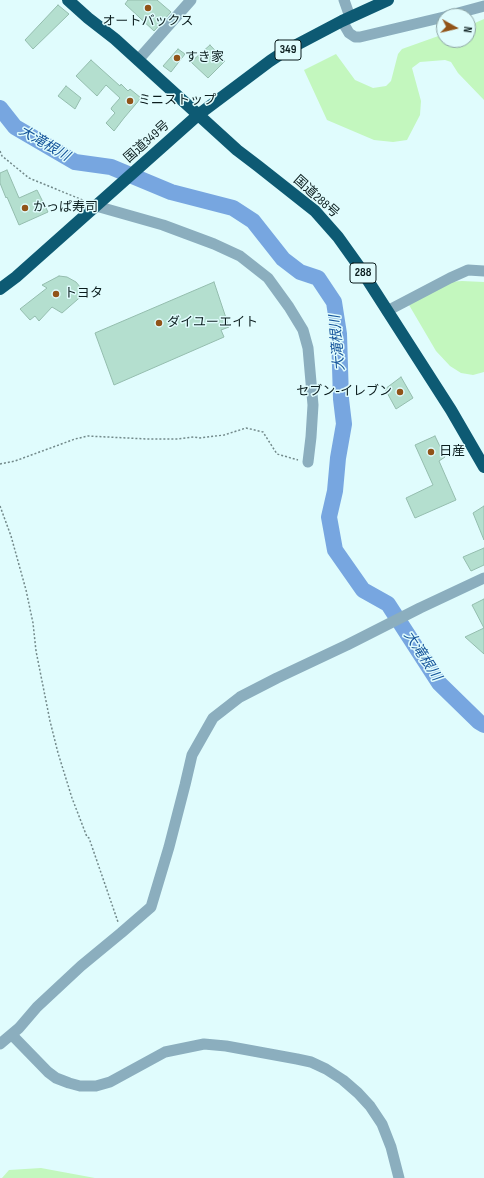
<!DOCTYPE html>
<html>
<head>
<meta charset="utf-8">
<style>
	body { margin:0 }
	#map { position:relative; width:484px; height:1178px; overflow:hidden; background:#e0fcfd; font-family:"Sofia Sans Condensed",sans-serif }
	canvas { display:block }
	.north { position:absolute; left:436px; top:8px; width:40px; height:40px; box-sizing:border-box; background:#e0fcfd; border:1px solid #8ba3a4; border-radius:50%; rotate:98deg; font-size:11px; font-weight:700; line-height:16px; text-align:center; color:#0b1d1e }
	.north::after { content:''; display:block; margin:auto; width:14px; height:18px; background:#915318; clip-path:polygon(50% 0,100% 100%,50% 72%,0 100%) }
</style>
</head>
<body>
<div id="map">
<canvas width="484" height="1178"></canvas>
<div class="north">N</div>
</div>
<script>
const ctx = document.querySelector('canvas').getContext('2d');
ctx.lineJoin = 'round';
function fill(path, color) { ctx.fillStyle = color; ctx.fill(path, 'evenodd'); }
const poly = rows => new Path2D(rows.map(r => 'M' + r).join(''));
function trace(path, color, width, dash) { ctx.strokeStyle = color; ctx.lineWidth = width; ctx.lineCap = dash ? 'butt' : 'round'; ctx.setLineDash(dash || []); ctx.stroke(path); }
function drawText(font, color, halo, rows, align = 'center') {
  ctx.font = font + ' "Sofia Sans Condensed","Noto Sans JP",sans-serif'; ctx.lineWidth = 3; ctx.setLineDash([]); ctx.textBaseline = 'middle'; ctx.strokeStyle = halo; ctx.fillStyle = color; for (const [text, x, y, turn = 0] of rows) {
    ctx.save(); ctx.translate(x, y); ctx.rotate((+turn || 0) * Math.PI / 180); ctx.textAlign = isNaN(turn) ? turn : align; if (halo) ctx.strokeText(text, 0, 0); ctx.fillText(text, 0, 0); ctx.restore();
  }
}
const green = poly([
	[484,19,484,100,458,73,451,62,445,60,420,62,412,68,421,101,420,115,407,140,393,142,374,140,327,120,304,70,336,54,355,80,373,88,386,86,391,81,398,54,402,49,444,34,444,40,468,40,468,26],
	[462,281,484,282,484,372,473,375,461,373,450,366,436,351,409,305,449,282],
	[41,1168,95,1178,96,1178,2,1178,9,1170]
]);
const river = poly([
	[0,108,15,127,75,162,111,167,171,192,233,208,253,221,283,259,300,272,318,278,334,302,339,334,341,399,344,424,338,458,335,491,329,517,335,550,363,590,388,604,439,683,479,722,484,725]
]);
const building = poly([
	[128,0,157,0,171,12,154,31,125,4,128,0],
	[58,5,69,14,33,49,25,40,58,5],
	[210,45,225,61,208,78,191,62,210,45],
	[178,49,185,54,171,72,163,66,178,49],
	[91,60,120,86,121,84,128,91,130,89,141,98,124,118,114,131,106,123,115,113,111,109,112,107,120,98,106,85,97,96,76,76,91,60],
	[66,86,81,98,75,109,58,96,66,86],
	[7,170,19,198,37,190,48,212,19,225,7,197,6,198,0,183,0,173,7,170],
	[59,276,67,277,76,282,85,293,62,313,52,307,39,321,35,316,30,320,20,309,47,288,42,285,59,276],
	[214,282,229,327,221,330,224,337,114,385,95,333,214,282],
	[401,377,413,398,396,409,385,389,401,377],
	[435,436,445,457,439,461,456,500,415,518,406,498,433,485,415,445,435,436],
	[484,506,484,540,473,513,484,506],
	[484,548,484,565,471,571,463,557,484,548],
	[484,599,484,654,465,637,484,628,472,605,484,599]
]);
const path = poly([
	[0,151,2,156,29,178,85,201],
	[0,464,15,461,75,439,88,436,147,439,178,439,194,437,200,438,224,435,246,428,263,432,277,454,298,460],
	[0,506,11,536,26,590,33,623,36,651,50,721,58,753,72,798,87,837,89,838,118,922]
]);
const minor = poly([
	[344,0,350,17],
	[447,16,484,6],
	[342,21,349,33,355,37,360,37,444,17],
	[138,60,191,0],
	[96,206,163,225,214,244,240,256,268,278,289,307,303,330,308,348,313,405,311,437,308,462],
	[387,311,450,278,468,270,484,271],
	[12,1035,48,1072,56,1078,69,1083,80,1086,96,1086,110,1082,165,1052,204,1044,226,1046,297,1059,311,1062,326,1069,343,1080,358,1093,370,1106,382,1124,391,1147,399,1178],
	[0,1044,19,1028,37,1007,81,966,121,933,151,907,169,847,185,785,192,755,213,718,240,697,277,678,347,645,420,608,484,578]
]);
const highway = poly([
	[68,0,88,18,115,39,237,150,258,166,315,211,338,237,358,265,451,410,484,467],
	[0,289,16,277,198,115,270,61,285,51,342,21,388,0]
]);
const markers = [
	[148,8,4,"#915318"],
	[177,58,4,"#915318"],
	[130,101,4,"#915318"],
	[25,208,4,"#915318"],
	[56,294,4,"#915318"],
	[159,323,4,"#915318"],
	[400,392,4,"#915318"],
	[431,452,4,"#915318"]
];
const shields = [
	[288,50,26],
	[363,273,26]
];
const shieldNames = [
	["349",288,50],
	["288",363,273]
];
const poiNames = [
	["オートバックス",148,22,"center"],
	["すき家",185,58],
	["ミニストップ",138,101],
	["かっぱ寿司",33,208],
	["トヨタ",64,294],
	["ダイユーエイト",167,323],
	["セブン-イレブン",392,392,"right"],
	["日産",439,452]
];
const streetNames = [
	["国道349号",147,142,-42],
	["国道288号",316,197,42]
];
const waterNames = [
	["大滝根川",44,144,30],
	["大滝根川",338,343,-95],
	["大滝根川",422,656,57]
];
fill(green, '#c3f7be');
trace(river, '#77a6e0', 16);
fill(building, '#b4dfcf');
trace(building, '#94bdae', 1);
trace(path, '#72898a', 1.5, [2, 2]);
trace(minor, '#8baebe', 11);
trace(highway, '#0d5a73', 12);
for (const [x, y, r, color] of markers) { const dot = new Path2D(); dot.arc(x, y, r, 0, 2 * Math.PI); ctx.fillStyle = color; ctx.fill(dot); trace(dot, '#e0fcfd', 1.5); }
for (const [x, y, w] of shields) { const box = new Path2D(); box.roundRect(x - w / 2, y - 10, w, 20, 3); ctx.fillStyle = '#e0fcfd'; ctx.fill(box); trace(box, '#0b1d1e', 1); }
drawText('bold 12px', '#0b1d1e', null, shieldNames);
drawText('13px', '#0b1d1e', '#e0fcfd', poiNames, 'left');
drawText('13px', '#0b1d1e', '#e0fcfd', streetNames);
drawText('italic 14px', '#16559b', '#e0fcfd', waterNames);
</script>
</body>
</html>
